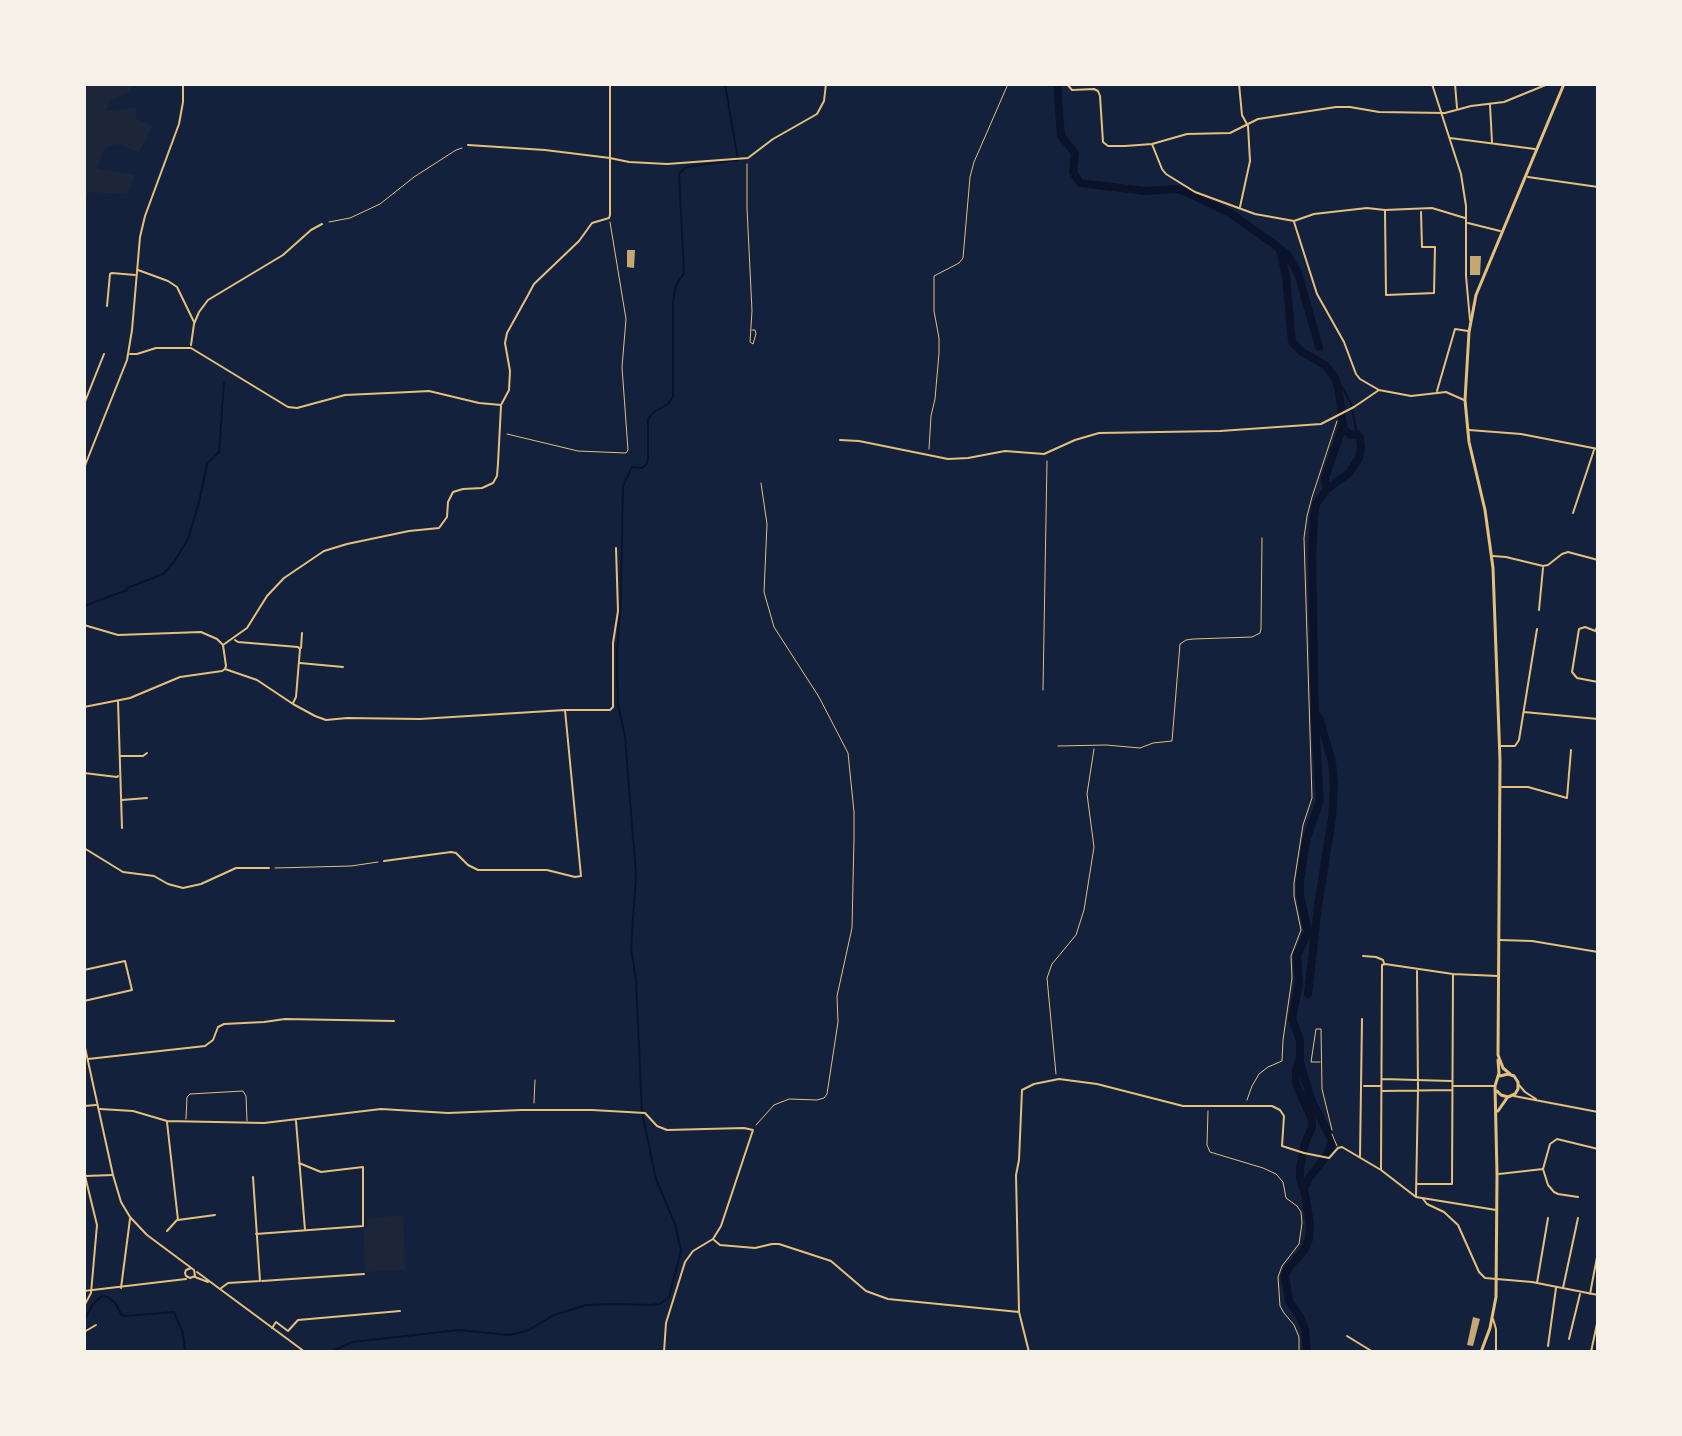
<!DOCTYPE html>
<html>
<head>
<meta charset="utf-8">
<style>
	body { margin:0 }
	#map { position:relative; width:1682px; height:1436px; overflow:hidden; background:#14213d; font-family:Commissioner,sans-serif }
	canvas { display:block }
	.frame { position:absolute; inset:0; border:86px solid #f6f1e7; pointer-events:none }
</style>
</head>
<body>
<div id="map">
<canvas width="1682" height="1436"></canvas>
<div class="frame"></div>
</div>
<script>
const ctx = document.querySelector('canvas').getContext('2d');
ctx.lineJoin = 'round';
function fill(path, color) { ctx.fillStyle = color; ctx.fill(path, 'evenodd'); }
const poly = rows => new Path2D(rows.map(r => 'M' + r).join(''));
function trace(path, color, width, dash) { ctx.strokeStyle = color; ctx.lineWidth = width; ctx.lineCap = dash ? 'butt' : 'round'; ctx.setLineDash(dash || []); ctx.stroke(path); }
const green = poly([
	[84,84,132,84,130,91,110,101,106,111,136,107,136,119,153,125,139,152,117,144,104,149,97,168,135,175,127,194,88,192,84,214],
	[400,1215,403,1218,406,1270,366,1272,363,1229,367,1228,367,1219]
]);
const stream = poly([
	[1338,385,1342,387,1351,404,1357,434],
	[127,588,163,574,174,562,188,539,199,502,207,464,219,452,224,383],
	[84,606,127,590],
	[84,1320,93,1304,102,1296,108,1297,116,1304,121,1314,125,1316,174,1312,183,1333,185,1352],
	[331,1352,352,1342,459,1330,509,1335,527,1331,554,1315,586,1305,616,1304,650,1305,660,1304,669,1297,681,1251,675,1224,656,1179,642,1113,636,980,631,948,636,875,625,736,618,704,617,677,617,651,621,597,623,486,632,467,642,468,646,465,648,460,648,419,654,412,668,404,673,397,673,301,676,285,684,273,679,174,686,167,738,160,725,84]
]);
const river = poly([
	[1057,84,1061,136,1075,153,1073,172,1080,183,1145,191,1176,189,1183,191,1230,213,1278,247,1281,253,1286,277,1292,342,1302,352,1325,365,1335,378,1339,391,1343,426,1325,478,1327,489,1316,504,1314,517,1312,557,1315,724,1320,800,1306,841,1300,881,1300,894,1308,932,1297,955,1299,983,1292,1019,1300,1040,1300,1063,1311,1099,1332,1141,1327,1155,1309,1178,1304,1188,1310,1224,1309,1239,1305,1249,1288,1269,1285,1275,1289,1301,1300,1317,1305,1329,1307,1352],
	[1280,249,1287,254,1298,273,1319,347],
	[1327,489,1349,473,1359,458,1361,447,1360,438,1357,434,1351,435,1342,428],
	[1308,994,1318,906,1332,818,1334,785,1332,762,1320,720,1317,715],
	[1299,1060,1296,1070,1296,1084,1312,1120,1312,1127,1305,1143,1300,1168,1300,1179,1303,1188]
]);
const building = poly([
	[627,250,635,250,634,268,627,267],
	[1470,256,1481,256,1480,275,1470,275],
	[1473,1317,1480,1319,1473,1346,1467,1345]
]);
const path = poly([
	[747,164,747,208,752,311,750,342,753,344,756,334,755,330,752,330],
	[329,222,350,218,380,204,414,177,456,150,462,148],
	[507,434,578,451,626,453,628,450,622,367,626,319,610,222],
	[929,449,931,416,935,399,939,353,939,338,934,311,934,276,959,263,963,258,970,177,974,162,1008,84],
	[1043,690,1047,461],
	[1058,746,1106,745,1140,748,1153,743,1172,741,1180,644,1186,640,1193,639,1252,637,1260,633,1261,629,1262,538],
	[275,868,351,866,378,862],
	[1320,1062,1311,1062,1316,1029,1321,1029,1322,1089,1332,1130],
	[1056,1074,1047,978,1052,964,1076,935,1084,910,1094,847,1087,794,1094,749],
	[1247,1100,1252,1086,1259,1074,1268,1067,1282,1061,1283,1040,1292,978,1291,956,1301,930,1294,896,1294,883,1303,825,1312,798,1304,538,1307,516,1312,497,1337,421],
	[534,1103,535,1080],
	[1208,1111,1207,1145,1210,1152,1263,1168,1276,1174,1283,1182,1286,1198,1297,1206,1301,1212,1302,1223,1299,1244,1282,1266,1278,1277,1280,1306,1284,1313,1294,1325,1299,1337,1299,1352],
	[756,1125,774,1105,789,1099,817,1100,824,1098,827,1094,838,1022,837,996,852,928,854,838,854,812,848,753,819,697,774,627,764,592,767,524,761,483]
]);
const service = poly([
	[186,1119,187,1097,190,1094,243,1091,246,1096,247,1121],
	[1332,1134,1337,1146]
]);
const minor = poly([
	[1067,84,1072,90,1094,89,1098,91,1100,96,1103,142,1108,146,1125,146,1152,144,1187,134,1230,133,1258,119,1336,107,1350,107,1379,112,1445,113,1471,106,1504,102,1548,84],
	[1239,84,1242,115,1248,126,1250,161,1240,207],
	[1455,84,1457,108],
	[1490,105,1492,142],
	[1450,138,1535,149],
	[1152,144,1162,169,1166,174,1195,192,1255,214,1294,221,1314,214,1367,208,1385,210,1432,208,1465,218],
	[468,145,545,150,610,158,629,162,667,164,748,158,773,139,817,114,824,101,826,84],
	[1528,177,1598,187],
	[1385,211,1386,295,1434,293,1435,247,1422,247,1421,212],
	[1294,222,1317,294,1344,342,1356,374,1360,379,1379,390],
	[1468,223,1500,231],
	[138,270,168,281,177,287,194,322],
	[107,306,110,274,112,273,135,275],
	[191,345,194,324,199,312,208,300,283,255,311,230,322,224],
	[130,354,137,354,156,348,191,348,288,407,297,408,345,395,410,392,429,391,479,403,501,405,509,390,510,371,505,343,507,333,527,297,534,284,579,241,592,223,609,218,610,215,610,84],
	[1437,391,1455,329,1468,331],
	[84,404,104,354],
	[840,440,859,441,948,459,968,458,1005,451,1044,454,1075,440,1099,433,1220,431,1321,424,1354,407,1379,390,1411,396,1446,392,1464,400],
	[1573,513,1594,450],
	[1493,556,1506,557,1543,566,1548,565,1562,554,1568,552,1598,560],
	[1539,610,1543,568],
	[84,625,118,635,201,632,217,639,223,645,226,666,225,669,222,671,180,677,130,698,84,707],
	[1596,630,1598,623],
	[1598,632,1585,627,1579,629,1572,672,1577,678,1598,682],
	[235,640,238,642,298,647,300,649,296,697,293,703],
	[223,645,247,628,267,596,284,578,324,551,347,544,409,531,439,528,447,517,448,502,453,492,463,489,482,488,493,483,497,476,498,463,501,406],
	[301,648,302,633],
	[300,663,343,667],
	[225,669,257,680,293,704,315,716,326,720,347,718,420,719,565,710,581,876,575,877,547,870,478,870,468,865,456,853,451,852,384,861],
	[118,701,122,828],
	[566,710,610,710,613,707,613,643,618,611,616,548],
	[1524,712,1598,719],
	[1500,746,1515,746,1519,740,1537,629],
	[121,756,143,756,147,753],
	[84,773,117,777,118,776],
	[1502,787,1528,787,1567,798,1571,750],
	[122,800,147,798],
	[84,848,123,872,154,876,168,884,183,888,201,884,236,868,269,868],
	[1500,940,1532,941,1598,952],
	[1363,956,1376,957,1383,960,1384,963],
	[84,970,125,961,132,990,84,1001],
	[88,1059,205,1046,213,1040,218,1027,224,1024,264,1022,285,1019,394,1021],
	[1382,1079,1451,1081],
	[1364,1086,1381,1086],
	[1453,1086,1495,1086],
	[1383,1091,1452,1090],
	[84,1106,96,1105],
	[100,1109,133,1111,167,1121,264,1123,381,1109,448,1113,521,1110,592,1110,645,1113,657,1126,667,1130,744,1128,753,1130,721,1226,713,1239,693,1251,685,1262,666,1323,664,1352],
	[296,1121,305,1230],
	[167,1122,178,1220,215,1215],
	[1360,1156,1362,1019],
	[1381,1169,1382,965,1385,964,1453,974,1498,976],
	[1543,1169,1550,1144,1557,1139,1598,1149],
	[84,1174,85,1176,113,1175],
	[1499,1174,1543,1169,1548,1185,1554,1192,1558,1194,1578,1197],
	[1416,1184,1452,1184,1453,974],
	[1416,1196,1418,1090,1417,971],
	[1423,1199,1427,1204,1444,1212,1458,1225,1479,1272,1485,1278,1532,1282,1598,1295],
	[167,1231,177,1220],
	[256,1234,363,1226,363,1167,321,1172,299,1163],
	[714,1240,720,1245,755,1248,772,1244,779,1244,831,1261,866,1291,888,1299,1019,1312],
	[262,1281,364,1274],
	[1537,1283,1548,1218],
	[121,1288,130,1219],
	[1563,1288,1578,1218],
	[220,1289,228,1283,260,1281,253,1177],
	[1590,1294,1598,1252],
	[84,1306,91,1293,97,1225,85,1176],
	[272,1328,276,1322,288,1331,298,1320,400,1311],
	[84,1332,96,1325],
	[1347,1336,1373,1352],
	[1569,1339,1580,1294],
	[1548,1346,1556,1288],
	[1029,1352,1019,1312,1016,1175,1019,1160,1022,1090,1034,1084,1059,1079,1097,1084,1183,1106,1272,1106,1280,1110,1284,1116,1282,1146,1304,1153,1329,1158,1338,1148,1342,1147,1381,1170,1416,1197,1496,1210],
	[1591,1352,1598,1319]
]);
const tertiary = poly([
	[1469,430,1521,434,1598,449],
	[1493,1319,1496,1329,1496,1352]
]);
const secondary = poly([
	[1432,84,1461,174,1466,206,1466,276,1470,320],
	[84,468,127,360,132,330,140,237,145,216,179,124,183,102,183,84],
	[84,1043,113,1175,121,1202,130,1217,147,1235,194,1270,195,1276,190,1278,186,1276,185,1273,186,1270,191,1268],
	[1519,1085,1525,1092,1536,1099],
	[1514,1096,1598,1112],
	[197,1272,305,1352],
	[195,1277,208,1282],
	[84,1291,186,1279]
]);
const primary = poly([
	[1510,1074,1503,1068,1498,1055,1500,761,1493,568,1485,510,1469,442,1465,400,1469,332,1476,295,1564,84],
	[1497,1091,1501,1095,1508,1097,1515,1094,1518,1089,1518,1082,1514,1076,1508,1074,1500,1076],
	[1498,1111,1507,1098],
	[1481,1352,1490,1328,1496,1297,1497,1174,1495,1086,1499,1073,1498,1060]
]);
fill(green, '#1d2539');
trace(stream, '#0b132b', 2);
trace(river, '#0b132b', 8);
fill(building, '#c6a872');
trace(path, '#e5c07b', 1);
trace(service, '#e5c07b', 1);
trace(minor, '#e5c07b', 2);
trace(tertiary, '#e5c07b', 2);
trace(secondary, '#e5c07b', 2);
trace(primary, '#e5c07b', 3);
</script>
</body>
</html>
